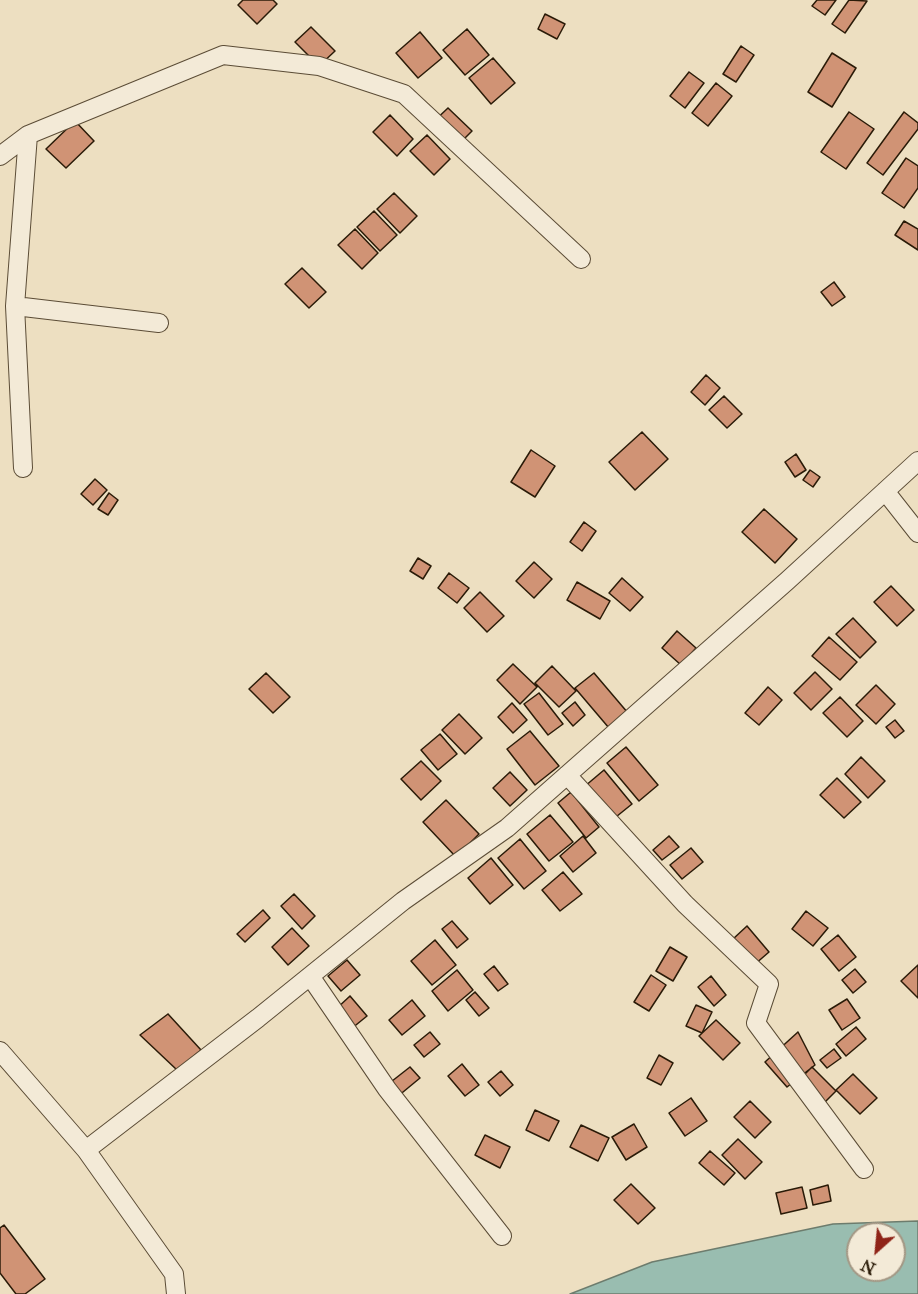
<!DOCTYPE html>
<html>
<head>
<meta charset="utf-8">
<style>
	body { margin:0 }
	#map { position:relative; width:918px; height:1294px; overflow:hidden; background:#eddfc1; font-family:"IM FELL Great Primer",serif }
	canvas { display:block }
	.north { position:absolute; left:846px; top:1222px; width:60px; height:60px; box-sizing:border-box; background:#f3ead7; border:2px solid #a39784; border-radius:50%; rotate:207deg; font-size:16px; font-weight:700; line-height:24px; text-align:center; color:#2a1b08 }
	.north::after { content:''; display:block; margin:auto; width:21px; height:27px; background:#8f2418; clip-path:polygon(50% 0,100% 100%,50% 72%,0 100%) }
</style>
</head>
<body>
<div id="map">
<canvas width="918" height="1294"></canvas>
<div class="north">N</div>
</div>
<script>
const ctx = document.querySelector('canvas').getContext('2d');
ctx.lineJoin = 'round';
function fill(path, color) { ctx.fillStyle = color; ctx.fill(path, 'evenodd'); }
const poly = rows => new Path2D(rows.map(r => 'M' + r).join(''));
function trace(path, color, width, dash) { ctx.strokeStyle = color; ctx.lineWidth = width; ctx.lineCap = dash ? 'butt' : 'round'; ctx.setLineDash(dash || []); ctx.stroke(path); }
const water = poly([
	[918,1221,918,1294,570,1294,652,1262,833,1224,918,1221],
	[858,1234,894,1234,894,1270,858,1270,858,1234]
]);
const building = poly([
	[243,0,273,0,277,4,257,24,238,5,243,0],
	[817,0,836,0,825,15,812,6,817,0],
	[849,0,867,1,845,33,832,24,849,0],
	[545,14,565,24,557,39,538,29,545,14],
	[311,27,335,51,319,66,295,42,311,27],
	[467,29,489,55,465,75,443,50,467,29],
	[420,32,442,58,418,78,396,53,420,32],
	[741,46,754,55,736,82,723,74,741,46],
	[832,53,856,68,832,107,808,92,832,53],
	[493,58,515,83,491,104,469,78,493,58],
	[689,72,704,83,685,108,670,96,689,72],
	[716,83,732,96,708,126,692,113,716,83],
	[448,108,472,131,455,148,431,124,448,108],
	[849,112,874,129,846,169,821,152,849,112],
	[904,112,918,123,918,129,883,175,867,163,904,112],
	[390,115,413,139,397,156,373,132,390,115],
	[75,121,94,141,66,168,46,149,75,121],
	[427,135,450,159,434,175,410,151,427,135],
	[906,158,918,166,918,188,904,208,882,193,906,158],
	[394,193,417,216,400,233,377,209,394,193],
	[374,211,397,235,380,251,357,227,374,211],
	[904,221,918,229,918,250,895,235,904,221],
	[355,229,378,253,362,269,338,245,355,229],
	[302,268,326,292,309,308,285,284,302,268],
	[834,282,845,297,832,306,821,292,834,282],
	[706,375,720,388,705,405,691,392,706,375],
	[724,396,742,414,727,428,709,410,724,396],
	[642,432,668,459,635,490,609,462,642,432],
	[531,450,555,466,535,497,511,482,531,450],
	[796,454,806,470,795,477,785,462,796,454],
	[810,470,820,477,813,487,803,480,810,470],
	[95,479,107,490,93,505,81,494,95,479],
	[109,493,118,500,108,515,98,509,109,493],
	[764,509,797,539,775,563,742,532,764,509],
	[584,522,596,531,582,551,570,542,584,522],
	[418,558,431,566,423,579,410,571,418,558],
	[534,562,552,579,534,598,516,581,534,562],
	[449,573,469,588,457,603,438,588,449,573],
	[622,578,643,597,630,611,609,593,622,578],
	[577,582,610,601,600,619,567,600,577,582],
	[891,586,914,610,897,626,874,602,891,586],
	[480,592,504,616,487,632,464,608,480,592],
	[853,618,876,642,860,658,836,634,853,618],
	[677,631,696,648,681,665,662,648,677,631],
	[829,637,857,662,840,680,812,656,829,637],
	[513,664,537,687,520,704,497,680,513,664],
	[552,666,576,691,559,707,535,683,552,666],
	[815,672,832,689,811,710,794,693,815,672],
	[266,673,290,697,273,713,249,689,266,673],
	[594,673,628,713,609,728,575,688,594,673],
	[876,685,895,704,876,724,856,705,876,685],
	[768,687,782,700,759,725,745,713,768,687],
	[539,693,563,724,548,735,524,704,539,693],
	[840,697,863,721,847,737,823,713,840,697],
	[575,702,585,715,573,726,562,713,575,702],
	[512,703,527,720,513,733,498,717,512,703],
	[459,714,482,738,465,754,442,730,459,714],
	[895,720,904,731,895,738,886,727,895,720],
	[530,731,559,766,535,785,507,749,530,731],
	[440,734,457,754,438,770,421,750,440,734],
	[626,747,658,785,639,801,607,763,626,747],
	[861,757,885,781,868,798,845,774,861,757],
	[421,761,441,781,421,800,401,779,421,761],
	[604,770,632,804,606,825,578,792,604,770],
	[510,772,527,790,510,806,493,788,510,772],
	[837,778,861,802,844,818,820,795,837,778],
	[571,792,599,827,586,838,558,803,571,792],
	[446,800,479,834,456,857,423,822,446,800],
	[550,815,573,842,549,861,527,834,550,815],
	[583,836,596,853,573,872,560,856,583,836],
	[669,836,679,847,662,860,653,850,669,836],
	[520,839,546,871,524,889,498,858,520,839],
	[691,848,703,862,682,879,670,865,691,848],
	[491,858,513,885,490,904,468,878,491,858],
	[563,872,582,894,560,911,542,890,563,872],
	[294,894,315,916,302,929,281,906,294,894],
	[263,910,270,918,245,942,237,934,263,910],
	[806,911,828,928,813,946,792,929,806,911],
	[452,921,468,939,457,948,442,929,452,921],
	[747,926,769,952,754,965,733,939,747,926],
	[292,928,309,946,288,965,272,947,292,928],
	[838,935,856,957,839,971,821,949,838,935],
	[435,940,456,965,432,985,411,961,435,940],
	[670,947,687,957,673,981,656,971,670,947],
	[347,960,360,975,341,991,328,976,347,960],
	[918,965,918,998,901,981,918,965],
	[494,966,508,984,498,991,484,974,494,966],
	[855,969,866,982,853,993,842,980,855,969],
	[457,970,473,990,448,1011,432,991,457,970],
	[651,975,666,985,649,1011,634,1002,651,975],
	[711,976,726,995,714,1006,698,987,711,976],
	[475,992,489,1008,479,1016,466,1000,475,992],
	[350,996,367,1016,351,1029,335,1010,350,996],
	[847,999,860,1018,842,1030,829,1010,847,999],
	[412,1000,425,1016,402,1035,389,1020,412,1000],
	[696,1005,712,1012,702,1033,686,1026,696,1005],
	[168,1014,201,1050,177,1070,140,1035,168,1014],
	[716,1020,740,1043,723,1060,699,1036,716,1020],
	[856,1027,866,1039,846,1056,836,1044,856,1027],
	[430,1032,440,1044,424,1057,414,1045,430,1032],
	[798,1032,815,1065,787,1087,765,1062,798,1032],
	[834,1049,841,1058,827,1068,820,1060,834,1049],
	[659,1055,673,1063,661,1085,647,1078,659,1055],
	[462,1064,479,1085,465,1096,448,1076,462,1064],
	[410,1067,420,1078,397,1097,387,1085,410,1067],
	[812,1067,836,1091,819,1108,796,1083,812,1067],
	[501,1071,513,1085,500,1096,488,1082,501,1071],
	[853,1074,877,1098,860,1114,836,1090,853,1074],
	[691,1098,707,1121,685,1136,669,1113,691,1098],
	[750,1101,771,1122,755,1138,734,1117,750,1101],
	[535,1110,559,1121,549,1141,526,1130,535,1110],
	[634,1124,647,1147,626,1160,612,1137,634,1124],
	[581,1125,609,1138,598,1161,570,1147,581,1125],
	[485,1135,510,1147,500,1168,475,1155,485,1135],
	[738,1139,762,1162,745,1179,722,1155,738,1139],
	[710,1151,735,1173,724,1185,699,1163,710,1151],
	[631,1184,655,1208,638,1224,614,1200,631,1184],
	[828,1185,831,1201,813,1205,810,1190,828,1185],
	[802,1187,807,1208,781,1214,776,1193,802,1187],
	[4,1225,45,1279,25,1294,16,1294,0,1273,0,1228,4,1225]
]);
const minor = poly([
	[0,156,28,135,223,55,319,66,404,94,581,259],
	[15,306,159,323],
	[23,468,15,306,28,135],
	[885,491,918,533],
	[567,775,685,904,769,984,756,1023,864,1169],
	[310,976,387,1089,502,1236],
	[0,1051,86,1150,174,1274,176,1294],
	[86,1150,258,1018,403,901,507,828,787,581,918,461]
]);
fill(water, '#99bdb0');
trace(water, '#6d7c6d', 1.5);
fill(building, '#d09375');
trace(building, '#2a1b08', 1.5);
trace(minor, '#5b4c36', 20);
trace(minor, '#f3ead7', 18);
</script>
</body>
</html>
